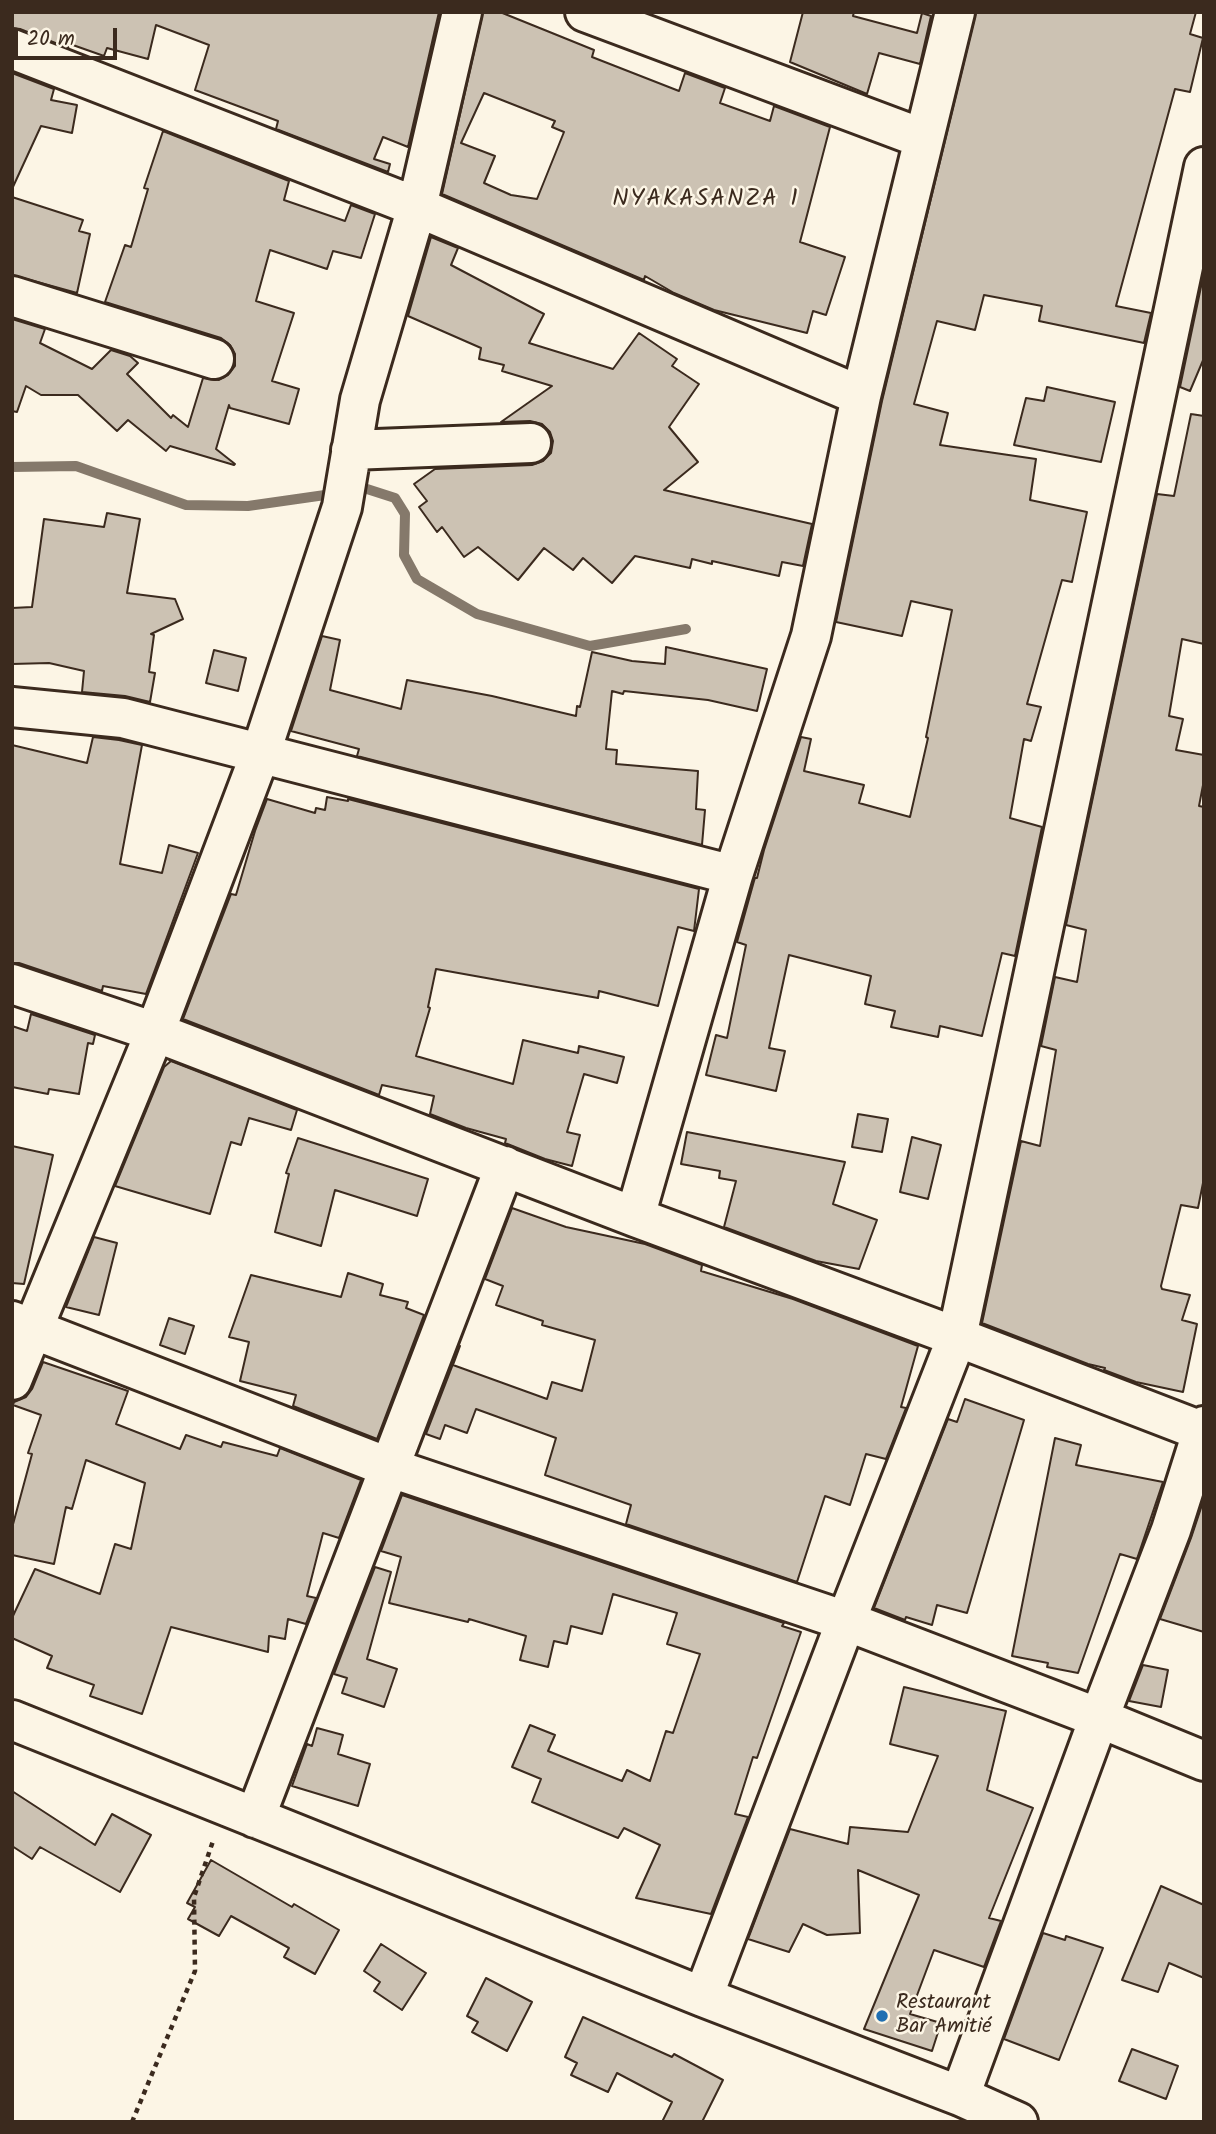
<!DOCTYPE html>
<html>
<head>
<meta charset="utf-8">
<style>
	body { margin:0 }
	#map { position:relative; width:1216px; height:2134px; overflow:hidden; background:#fcf5e5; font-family:Kalam,sans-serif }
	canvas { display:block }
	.frame { position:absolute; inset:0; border:14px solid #3b2a1e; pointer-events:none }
	.scale { position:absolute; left:14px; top:28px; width:103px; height:32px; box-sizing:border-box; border:4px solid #3b2a1e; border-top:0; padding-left:9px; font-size:21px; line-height:24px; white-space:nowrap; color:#3b2a1e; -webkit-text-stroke:5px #fcf5e5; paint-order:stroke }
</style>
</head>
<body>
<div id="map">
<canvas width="1216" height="2134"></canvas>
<div class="frame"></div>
<div class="scale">20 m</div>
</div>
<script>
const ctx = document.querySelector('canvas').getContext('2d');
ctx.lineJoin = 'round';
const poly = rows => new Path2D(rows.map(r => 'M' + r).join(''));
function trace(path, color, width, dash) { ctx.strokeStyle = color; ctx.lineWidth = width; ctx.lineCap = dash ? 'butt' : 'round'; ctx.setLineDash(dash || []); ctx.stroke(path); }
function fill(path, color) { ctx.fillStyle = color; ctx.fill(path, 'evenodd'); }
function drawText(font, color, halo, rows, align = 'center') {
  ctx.font = font + ' Kalam,sans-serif'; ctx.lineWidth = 5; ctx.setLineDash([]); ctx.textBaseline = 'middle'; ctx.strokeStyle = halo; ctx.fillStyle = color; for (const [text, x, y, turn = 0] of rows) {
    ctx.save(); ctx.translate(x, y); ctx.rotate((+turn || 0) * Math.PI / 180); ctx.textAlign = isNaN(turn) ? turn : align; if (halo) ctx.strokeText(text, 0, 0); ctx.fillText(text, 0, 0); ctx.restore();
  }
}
const stream = poly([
	[12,467,76,466,186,505,248,506,367,489,395,498,405,514,404,555,417,579,477,614,590,646,686,629]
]);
const building = poly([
	[12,12,439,12,408,147,383,137,374,159,390,164,388,172,276,129,278,121,195,90,209,45,156,25,148,59,107,48,104,56,70,44,68,48,20,29,12,28,12,12],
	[483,12,500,12,552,33,594,50,592,57,679,91,685,73,725,88,720,103,770,121,774,106,830,127,800,242,845,257,826,315,813,311,807,333,714,310,674,293,645,276,644,280,442,194,483,12],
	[484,93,555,121,552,127,564,132,537,199,511,195,484,183,495,156,461,143,484,93],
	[803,12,854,12,853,16,917,33,922,13,931,16,920,64,879,53,867,94,790,62,803,12],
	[976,12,1196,12,1190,34,1203,38,1190,92,1175,89,1116,306,1151,313,1144,343,1039,321,1042,306,984,295,975,330,937,321,914,404,948,413,940,445,1036,459,1030,500,1087,512,1072,582,1062,580,1027,704,1041,707,1031,741,1024,739,1010,818,1042,827,1015,956,1002,953,982,1036,940,1026,938,1037,891,1027,895,1011,865,1004,871,976,789,955,769,1048,785,1051,776,1091,706,1075,716,1035,727,1038,746,945,737,942,754,881,755,878,757,878,764,850,801,737,811,739,804,771,864,785,859,803,910,817,928,738,926,737,952,610,911,601,902,636,836,622,882,401,976,12],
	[12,73,54,89,51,100,77,105,72,133,41,126,12,189,12,73],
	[163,131,289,181,284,200,345,221,351,205,375,214,361,258,333,251,327,269,270,250,256,301,294,313,272,381,299,389,289,424,230,408,229,405,216,449,235,464,234,465,170,446,166,451,128,420,117,431,78,395,41,395,26,386,17,412,12,411,12,319,45,329,40,343,92,369,111,350,130,356,138,363,127,374,171,418,173,415,188,427,203,378,219,380,228,375,235,366,235,354,230,345,221,338,105,302,125,245,131,247,148,189,144,188,163,131],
	[12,197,83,220,79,231,90,234,77,293,12,275,12,197],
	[431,237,458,248,451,265,544,314,529,343,613,369,639,333,677,359,672,366,699,384,669,427,698,462,664,490,812,524,803,566,782,562,779,576,712,561,712,564,692,559,690,568,635,556,612,583,583,558,573,570,544,548,518,580,478,547,464,557,442,527,437,532,419,507,427,501,414,484,435,469,532,465,543,461,551,453,553,441,550,432,542,424,530,421,501,422,552,386,502,371,504,365,479,359,481,348,408,316,431,237],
	[1202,282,1204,282,1204,358,1190,391,1180,387,1202,282],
	[1047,387,1115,402,1101,462,1014,445,1026,398,1044,401,1047,387],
	[1191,414,1204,416,1204,644,1182,639,1169,716,1183,719,1176,750,1204,755,1204,780,1199,806,1204,807,1204,1178,1198,1208,1181,1205,1161,1286,1162,1289,1190,1295,1182,1320,1197,1324,1183,1392,1136,1382,1104,1370,1105,1368,1088,1364,982,1323,1021,1141,1040,1146,1056,1050,1041,1046,1055,977,1077,982,1086,930,1066,925,1157,494,1174,496,1191,414],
	[107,513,140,519,127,593,175,599,183,619,151,634,154,635,149,672,155,673,150,702,125,696,82,692,84,671,49,663,12,664,12,608,32,607,44,519,104,527,107,513],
	[322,636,340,640,330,690,401,709,407,680,492,696,576,716,577,706,580,707,592,652,632,661,665,664,666,647,767,669,757,711,708,700,624,691,623,694,612,691,606,749,617,750,616,764,698,771,696,809,705,810,702,845,357,756,359,749,291,731,322,636],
	[214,650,246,658,238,691,206,683,214,650],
	[93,737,119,740,142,745,120,864,162,873,169,845,198,853,146,994,103,986,102,991,19,963,12,963,12,745,87,763,93,737],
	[327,797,348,801,348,799,699,889,694,931,678,927,658,1006,599,991,598,998,436,969,428,1007,430,1008,416,1056,513,1084,523,1040,578,1053,579,1046,624,1057,617,1083,584,1074,567,1132,580,1135,572,1166,545,1159,505,1143,506,1139,466,1128,430,1114,434,1096,382,1085,379,1095,374,1093,183,1019,231,894,236,895,255,831,267,799,315,813,316,808,325,810,327,797],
	[31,1014,95,1035,93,1044,88,1043,79,1094,49,1089,48,1094,12,1087,12,1026,27,1031,31,1014],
	[171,1061,297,1110,291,1130,249,1118,241,1145,231,1142,210,1214,115,1186,164,1067,171,1061],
	[858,1114,888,1119,882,1152,852,1147,858,1114],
	[687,1132,845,1162,833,1204,877,1220,859,1269,816,1261,724,1227,736,1181,719,1178,720,1171,681,1164,687,1132],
	[912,1137,941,1145,928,1199,900,1192,912,1137],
	[298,1138,428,1179,417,1216,335,1190,321,1246,275,1232,289,1174,286,1173,298,1138],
	[12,1146,53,1155,24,1284,12,1283,12,1146],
	[512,1208,566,1227,645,1244,702,1265,701,1271,793,1299,918,1346,901,1407,906,1408,886,1459,866,1454,850,1505,825,1496,797,1582,626,1524,631,1505,545,1475,556,1438,476,1409,467,1433,445,1425,440,1439,426,1434,460,1346,453,1365,547,1399,552,1382,582,1391,595,1340,542,1325,543,1321,496,1305,503,1286,485,1279,512,1208],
	[94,1237,117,1243,99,1315,66,1307,94,1237],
	[348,1273,383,1284,380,1295,408,1302,406,1308,424,1315,377,1439,293,1406,296,1395,240,1381,249,1342,229,1337,251,1275,341,1297,348,1273],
	[169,1318,194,1326,185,1354,160,1345,169,1318],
	[43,1362,128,1391,116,1424,180,1449,186,1435,221,1447,223,1442,277,1456,280,1448,361,1480,339,1538,323,1533,307,1596,316,1598,306,1624,288,1619,285,1639,269,1636,268,1652,171,1627,142,1714,90,1696,94,1685,47,1668,52,1656,12,1638,12,1618,35,1569,100,1594,115,1544,131,1549,145,1483,86,1460,72,1509,66,1507,54,1564,12,1555,12,1528,32,1454,28,1453,41,1415,13,1405,14,1402,26,1397,32,1389,43,1362],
	[965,1399,1024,1420,967,1613,937,1605,932,1625,906,1617,905,1620,874,1608,948,1419,957,1422,965,1399],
	[1055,1438,1081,1445,1076,1465,1163,1482,1137,1559,1120,1554,1078,1673,1047,1667,1048,1663,1012,1656,1055,1438],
	[402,1495,784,1623,782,1626,801,1632,757,1758,753,1757,735,1814,748,1817,711,1914,636,1898,660,1845,624,1828,618,1838,532,1802,541,1779,512,1767,530,1725,555,1735,548,1751,622,1781,627,1770,650,1781,666,1731,673,1733,700,1654,667,1644,677,1613,613,1594,602,1634,571,1626,567,1644,554,1641,548,1667,520,1660,526,1636,469,1619,468,1622,389,1603,401,1557,381,1551,402,1495],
	[1204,1499,1204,1632,1160,1619,1191,1538,1204,1499],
	[375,1567,391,1572,367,1659,397,1669,384,1707,342,1693,347,1678,334,1674,375,1567],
	[1143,1665,1168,1670,1161,1707,1129,1701,1143,1665],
	[904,1687,1006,1711,987,1790,1033,1808,989,1918,1001,1921,984,1967,934,1950,910,2014,941,2023,932,2051,864,2029,919,1895,858,1870,860,1933,827,1935,803,1924,789,1952,748,1939,790,1829,848,1844,850,1827,908,1832,938,1756,890,1744,904,1687],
	[317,1728,343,1735,338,1754,370,1764,358,1806,292,1786,307,1744,312,1746,317,1728],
	[12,1791,95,1845,112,1814,151,1835,120,1892,40,1847,32,1859,12,1846,12,1791],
	[211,1860,292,1907,294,1904,339,1930,315,1974,284,1957,289,1948,231,1916,219,1936,188,1919,195,1907,187,1903,211,1860],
	[1161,1886,1204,1905,1204,1978,1169,1963,1158,1992,1122,1980,1161,1886],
	[1043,1933,1065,1940,1066,1936,1103,1948,1059,2060,1004,2039,1043,1933],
	[381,1944,426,1973,402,2010,374,1991,380,1982,364,1971,381,1944],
	[486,1978,532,2002,507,2051,472,2032,478,2022,467,2016,486,1978],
	[583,2017,672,2057,674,2054,723,2080,702,2122,662,2122,672,2102,617,2073,608,2092,571,2075,577,2063,565,2057,583,2017],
	[1132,2049,1178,2066,1166,2099,1119,2081,1132,2049]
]);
const path = poly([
	[132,2122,195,1971,194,1897,214,1838]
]);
const minor = poly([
	[585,12,924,139],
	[12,49,417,207,861,396],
	[12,296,214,359],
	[351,450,531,443],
	[12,707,123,718,733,875],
	[12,984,155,1032,635,1217,957,1337,1204,1432],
	[635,1217,733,875,811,636,861,396,955,12],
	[12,1321,388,1467,846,1621,1099,1718,1204,1761],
	[12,1380,155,1032,261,752,342,507,360,400,417,207,462,12],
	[12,1720,703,1997,960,2096,1018,2122],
	[255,1818,505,1166],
	[703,1997,846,1621,957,1337,1204,167],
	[960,2096,1099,1718,1171,1530,1204,1426]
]);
const markers = [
	[882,2016,7,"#1f6fb2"]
];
const poiNames = [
	["Restaurant",896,2004],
	["Bar Amitié",896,2028]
];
const quarterNames = [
	["NYAKASANZA 1",706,201]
];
trace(stream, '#85796b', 10);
fill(building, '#ccc2b3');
trace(building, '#3b2a1e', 2);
trace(minor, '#3b2a1e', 44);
trace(path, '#3b2a1e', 4.5, [5, 5]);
trace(minor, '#fcf5e5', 38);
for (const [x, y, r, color] of markers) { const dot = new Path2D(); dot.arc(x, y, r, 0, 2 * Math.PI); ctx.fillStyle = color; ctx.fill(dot); trace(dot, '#fcf5e5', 2.5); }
drawText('21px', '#3b2a1e', '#fcf5e5', poiNames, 'left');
ctx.letterSpacing = '2px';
drawText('24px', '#3b2a1e', '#fcf5e5', quarterNames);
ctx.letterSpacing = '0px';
</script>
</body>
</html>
